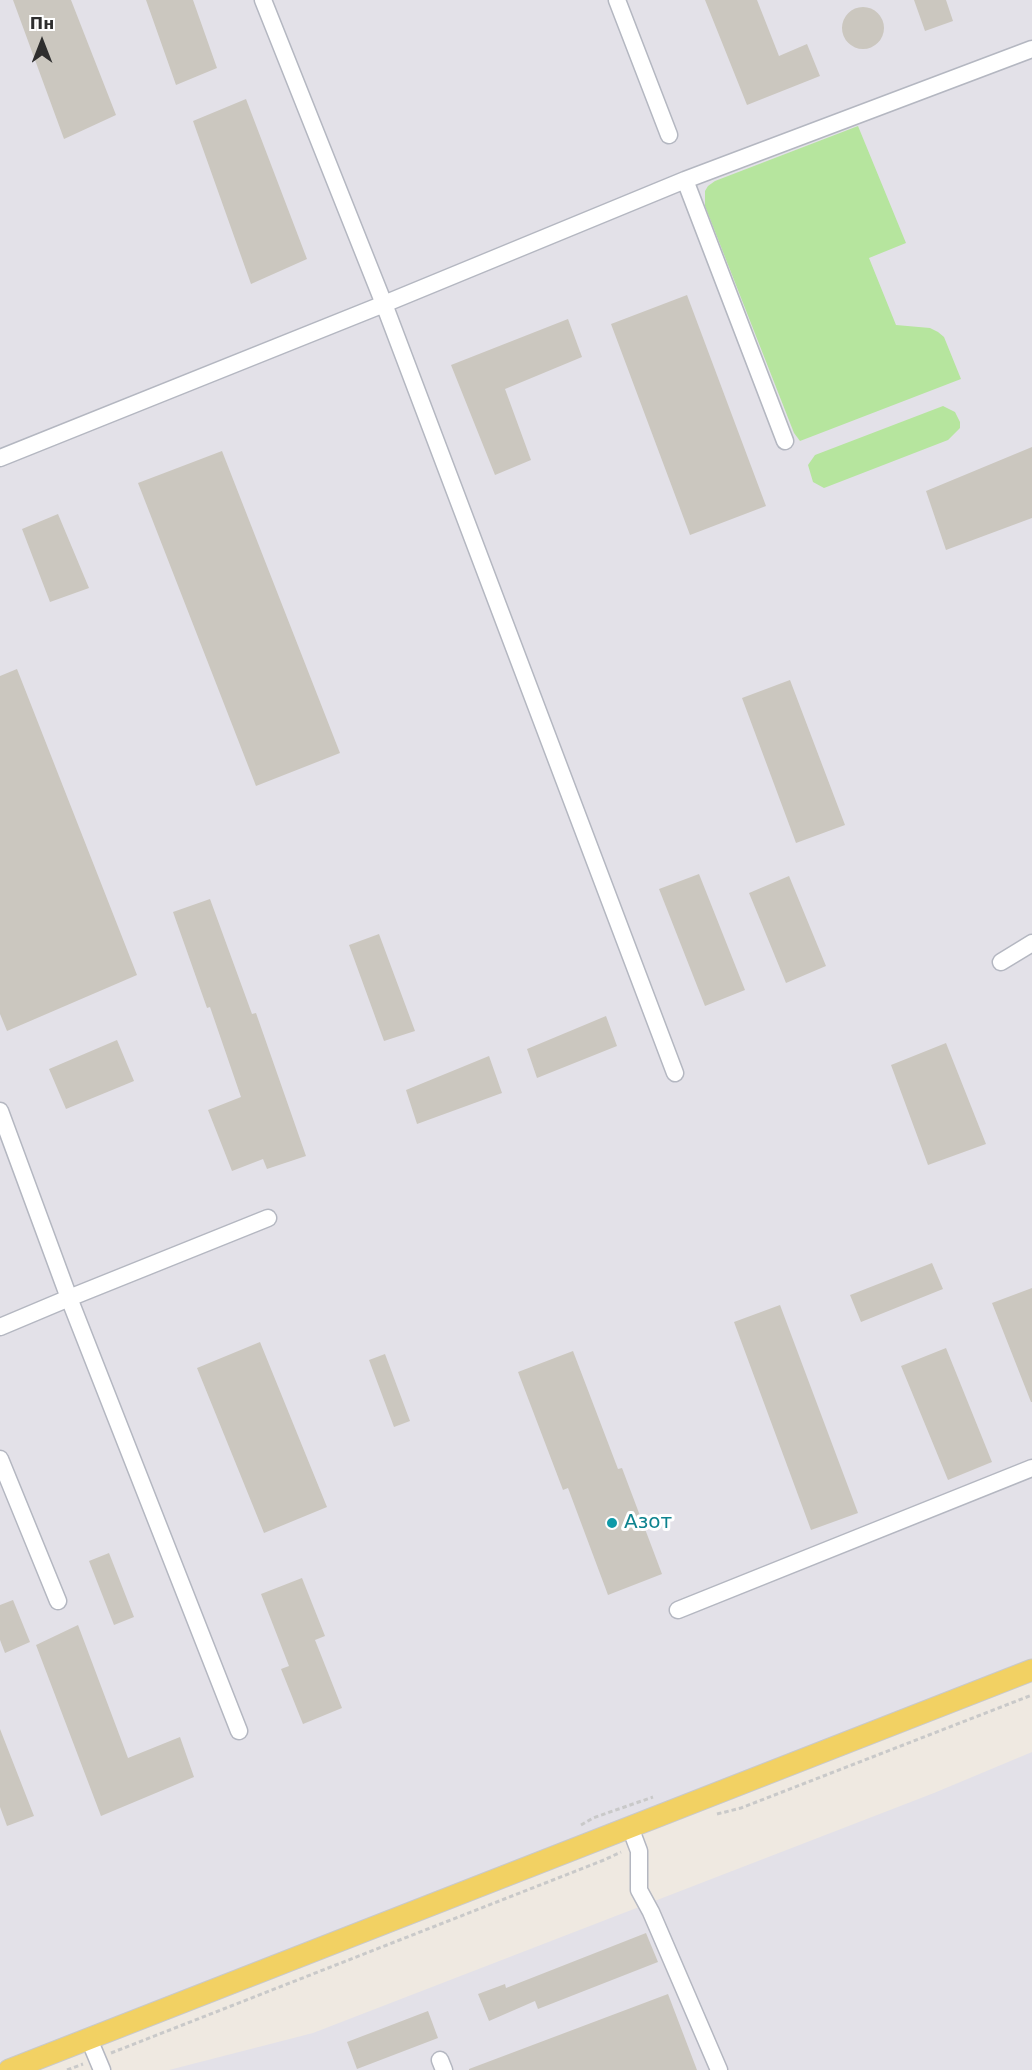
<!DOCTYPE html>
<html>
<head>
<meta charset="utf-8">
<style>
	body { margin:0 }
	#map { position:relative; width:1032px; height:2070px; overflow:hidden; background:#efe9e1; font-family:"DejaVu Sans",sans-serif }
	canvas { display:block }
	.north { position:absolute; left:12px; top:12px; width:60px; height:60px; -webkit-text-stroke:4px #fff; paint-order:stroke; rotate:0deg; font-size:16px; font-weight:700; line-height:24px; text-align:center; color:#2e2e2e }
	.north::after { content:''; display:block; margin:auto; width:21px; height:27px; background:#2e2e2e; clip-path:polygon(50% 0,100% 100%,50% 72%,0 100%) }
</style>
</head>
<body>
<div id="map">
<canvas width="1032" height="2070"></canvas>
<div class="north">Пн</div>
</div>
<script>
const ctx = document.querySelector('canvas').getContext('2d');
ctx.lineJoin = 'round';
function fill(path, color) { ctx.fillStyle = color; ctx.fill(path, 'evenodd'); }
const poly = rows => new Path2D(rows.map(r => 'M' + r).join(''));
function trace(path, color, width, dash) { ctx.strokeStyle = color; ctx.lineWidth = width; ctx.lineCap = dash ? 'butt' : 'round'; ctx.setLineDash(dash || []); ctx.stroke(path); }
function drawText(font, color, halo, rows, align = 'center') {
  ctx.font = font + ' "DejaVu Sans",sans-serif'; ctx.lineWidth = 6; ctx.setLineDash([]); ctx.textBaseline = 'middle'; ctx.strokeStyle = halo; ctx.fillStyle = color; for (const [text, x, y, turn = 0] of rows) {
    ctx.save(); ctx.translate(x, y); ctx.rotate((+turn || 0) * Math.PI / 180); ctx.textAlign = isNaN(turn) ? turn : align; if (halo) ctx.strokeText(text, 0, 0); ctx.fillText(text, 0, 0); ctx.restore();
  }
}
const industrial = poly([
	[0,0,1032,0,1032,1660,0,2062],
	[1032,1752,1032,2070,169,2070,313,2033,934,1793]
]);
const green = poly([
	[858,126,906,243,869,258,896,325,930,328,938,332,944,337,961,379,800,441,794,433,705,206,705,191,708,186,715,181],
	[943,406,955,412,960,422,960,428,948,440,824,488,813,482,808,465,815,455]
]);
const building = poly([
	[13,0,71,0,116,115,64,139],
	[146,0,193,0,217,68,176,85],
	[705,0,757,0,779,56,807,44,820,76,747,105],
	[914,0,946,0,953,21,925,31],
	'842 28a21 21 0 1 1 42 0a21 21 0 1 1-42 0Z',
	[246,99,307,259,251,284,193,121],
	[687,295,766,506,690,535,611,324],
	[568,319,582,357,505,389,531,460,495,475,451,365],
	[1032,447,1032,518,946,550,926,491],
	[222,451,340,753,256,786,138,483],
	[58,514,89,588,50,602,22,529],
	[17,669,137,975,7,1031,0,1014,0,676],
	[790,680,845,825,796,843,742,698],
	[699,874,745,990,705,1006,659,889],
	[789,876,826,966,786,983,749,893],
	[210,899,252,1014,256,1013,306,1156,267,1169,263,1159,232,1171,208,1110,241,1097,210,1007,207,1008,173,912],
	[379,934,415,1031,384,1041,349,945],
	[606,1016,617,1046,537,1078,527,1049],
	[117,1040,134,1081,66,1109,49,1069],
	[946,1043,986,1144,928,1165,891,1065],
	[489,1056,502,1093,417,1124,406,1090],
	[932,1263,943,1289,861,1322,850,1295],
	[1032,1288,1032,1402,1031,1402,992,1303],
	[780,1305,858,1513,811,1530,734,1322],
	[260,1342,327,1507,264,1533,197,1368],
	[946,1348,992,1462,948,1480,901,1366],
	[573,1351,618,1469,622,1468,662,1574,608,1595,568,1488,563,1490,518,1372],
	[385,1354,410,1421,394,1427,369,1360],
	[109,1553,134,1617,114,1625,89,1561],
	[302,1578,325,1636,315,1640,342,1708,303,1724,281,1669,289,1666,261,1594],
	[13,1600,30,1642,5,1653,0,1640,0,1605],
	[78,1625,128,1758,180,1737,194,1777,101,1816,36,1645],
	[0,1729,34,1816,7,1826,0,1807],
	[646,1933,658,1962,538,2009,535,2001,489,2021,478,1994,505,1984,506,1988],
	[668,1994,697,2070,469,2070,469,2069],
	[428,2011,438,2038,357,2069,347,2042]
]);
const path = poly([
	[717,1814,741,1808,1032,1695],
	[581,1825,593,1818,653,1797],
	[111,2053,604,1860,621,1852],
	[67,2070,83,2064]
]);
const minor = poly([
	[263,0,384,304,675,1073],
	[617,0,669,135],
	[685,180,785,441],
	[0,458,384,304,685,180,1032,49],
	[1001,962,1032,943],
	[0,1111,69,1298,268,1218],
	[0,1327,69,1298,239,1731],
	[0,1459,58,1601],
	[678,1610,1032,1468],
	[630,1827,639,1851,639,1890,651,1912,719,2070],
	[89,2039,102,2070],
	[440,2060,444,2070]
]);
const major = poly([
	[9,2070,1032,1670]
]);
const markers = [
	[612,1523,6,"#0f9aa8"]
];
const cultureNames = [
	["Азот",624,1523]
];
fill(industrial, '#e3e1e8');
fill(green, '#b6e59e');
fill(building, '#cbc7bf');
trace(minor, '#b4b7c1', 19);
trace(major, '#c9c9c9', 23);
trace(path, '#c9c9c9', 3, [4.5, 3]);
trace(minor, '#fff', 16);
trace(major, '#f2d163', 21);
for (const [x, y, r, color] of markers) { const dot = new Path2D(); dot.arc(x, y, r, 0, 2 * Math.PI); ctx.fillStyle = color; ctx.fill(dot); trace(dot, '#fff', 2); }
drawText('20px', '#0d838f', '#fff', cultureNames, 'left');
</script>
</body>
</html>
